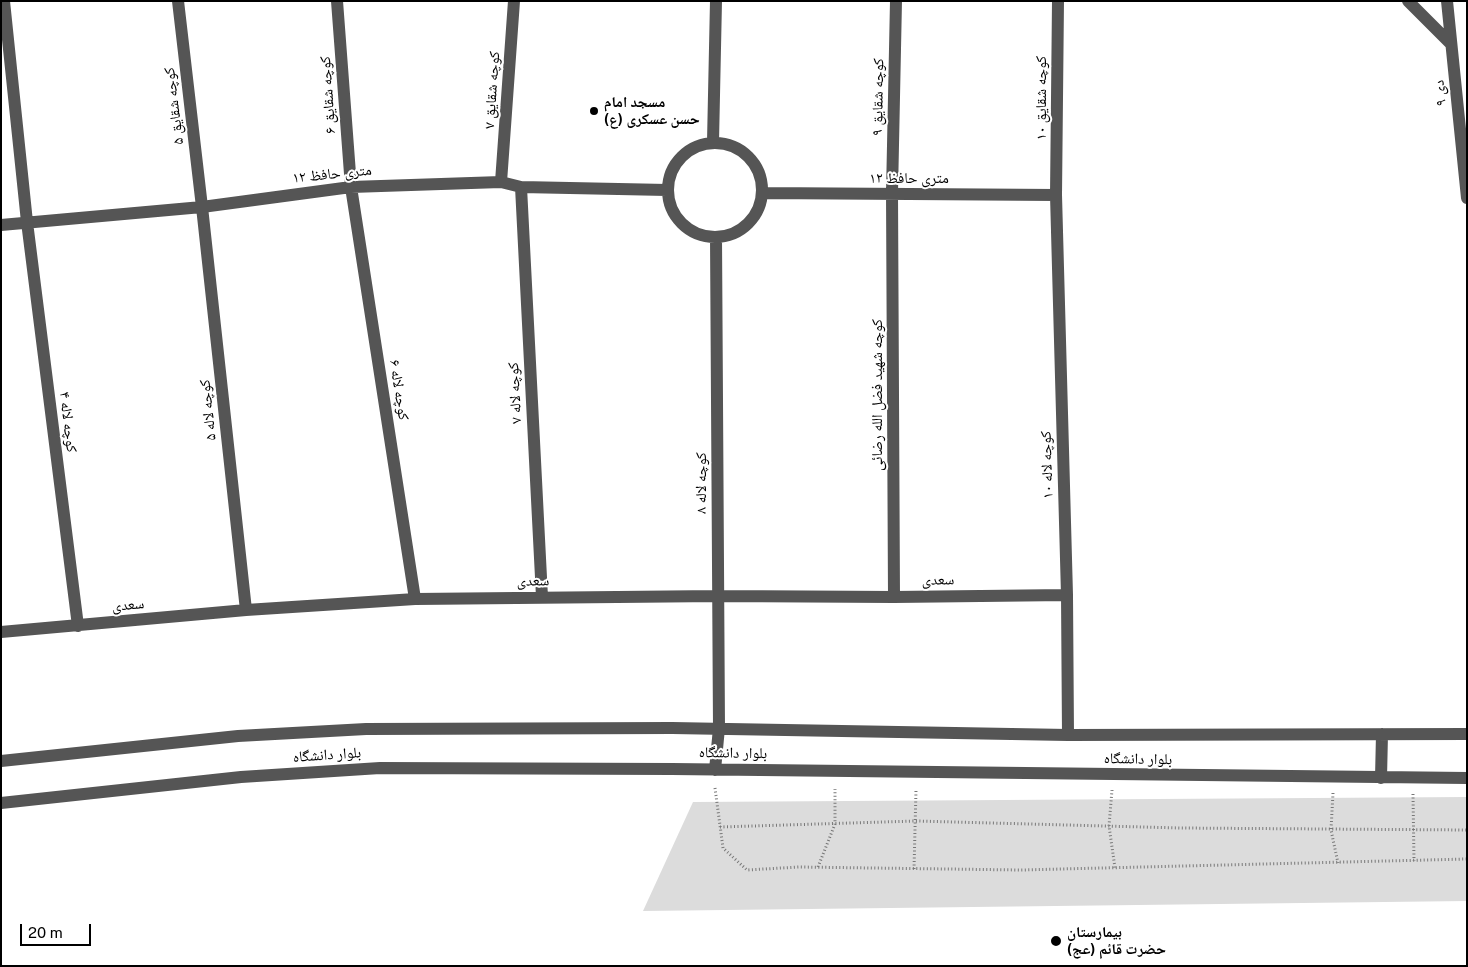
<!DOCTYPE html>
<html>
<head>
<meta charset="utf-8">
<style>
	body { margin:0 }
	#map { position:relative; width:1468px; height:967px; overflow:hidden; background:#fff; font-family:"Public Sans",sans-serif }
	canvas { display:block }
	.frame { position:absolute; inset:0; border:2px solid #000; pointer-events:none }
	.scale { position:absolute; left:20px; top:924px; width:71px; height:22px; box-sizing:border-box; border:2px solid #000; border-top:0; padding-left:6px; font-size:15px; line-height:18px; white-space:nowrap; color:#000; -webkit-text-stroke:4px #fff; paint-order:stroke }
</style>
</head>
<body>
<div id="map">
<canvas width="1468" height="967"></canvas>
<div class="frame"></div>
<div class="scale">20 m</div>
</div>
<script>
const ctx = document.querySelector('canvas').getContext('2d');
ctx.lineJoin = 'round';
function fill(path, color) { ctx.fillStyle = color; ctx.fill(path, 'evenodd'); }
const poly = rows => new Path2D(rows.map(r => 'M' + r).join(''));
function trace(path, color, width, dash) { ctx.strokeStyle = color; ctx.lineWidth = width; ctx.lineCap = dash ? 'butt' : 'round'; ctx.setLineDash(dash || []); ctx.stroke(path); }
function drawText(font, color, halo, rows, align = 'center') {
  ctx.font = font + ' "Public Sans","Noto Naskh Arabic",sans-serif'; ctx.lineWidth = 4; ctx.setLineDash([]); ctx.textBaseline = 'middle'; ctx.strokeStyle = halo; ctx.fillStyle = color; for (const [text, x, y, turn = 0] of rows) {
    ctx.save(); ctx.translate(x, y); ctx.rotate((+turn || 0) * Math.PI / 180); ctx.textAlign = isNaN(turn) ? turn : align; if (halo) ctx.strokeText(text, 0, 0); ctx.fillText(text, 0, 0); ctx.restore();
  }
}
const green = poly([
	[1467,797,1467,901,643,911,693,802]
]);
const path = poly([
	[715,788,723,848,747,870,799,867,1021,870,1467,859],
	[1112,790,1109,826,1115,868],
	[1333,793,1331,830,1338,863],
	[1413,794,1414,861],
	[720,827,916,821,1180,828,1467,830],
	[818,867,835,824,835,789],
	[914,869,916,790]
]);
const minor = poly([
	[4,1,27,222,78,626],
	[178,1,202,207,246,610],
	[337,1,351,187,415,599],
	[1058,1,1056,195,1067,595,1068,735],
	[1408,1,1451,44],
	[1447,1,1467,198],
	[713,142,716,1],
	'668 190a47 47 0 1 1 94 0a47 47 0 1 1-94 0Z',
	[501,182,514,1],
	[521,187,542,597],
	[762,193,1056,195],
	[1,225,202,207,351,187,501,182,521,187,667,190],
	[894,597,892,193,896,1],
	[1,632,246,610,415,599,718,596,894,597,1067,595],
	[1,761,238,736,366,729,672,728,1068,735,1467,734],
	[715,770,719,728,716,237],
	[1381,778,1382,734],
	[1,803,241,777,380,768,672,769,1467,778]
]);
const markers = [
	[594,111,5,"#000"],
	[1056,941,6,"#000"]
];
const streetNames = [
	["کوچه شقایق ۷",492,90,-86],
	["۹ دی",1440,93,-96],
	["کوچه شقایق ۶",328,95,-94],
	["کوچه شقایق ۹",878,97,-89],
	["کوچه شقایق ۱۰",1041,98,-90],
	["کوچه شقایق ۵",174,106,-97],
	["۱۲ متری حافظ",332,174,-6],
	["۱۲ متری حافظ",909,178],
	["کوچه لاله ۶",399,390,81],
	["کوچه لاله ۷",515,393,-93],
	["کوچه شهید فضل الله رضائی",877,395,-90],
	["کوچه لاله ۵",208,410,-96],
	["کوچه لاله ۴",68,422,83],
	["کوچه لاله ۱۰",1047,465,-92],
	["کوچه لاله ۸",701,483,-90],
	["سعدی",938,580,-1],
	["سعدی",533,581,-1],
	["سعدی",128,605,-5],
	["بلوار دانشگاه",733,753,1],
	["بلوار دانشگاه",327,755,-4],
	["بلوار دانشگاه",1138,759,1]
];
const poiNames = [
	["مسجد امام",604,102],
	["حسن عسکری (ع)",604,119],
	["بیمارستان",1067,932],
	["حضرت قائم (عج)",1067,949]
];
fill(green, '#dcdcdc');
trace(path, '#777', 3, [1, 2.5]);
trace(minor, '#555', 12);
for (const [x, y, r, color] of markers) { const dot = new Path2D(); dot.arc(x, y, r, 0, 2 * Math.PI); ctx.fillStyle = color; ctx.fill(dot); trace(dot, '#fff', 2); }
drawText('15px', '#000', '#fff', streetNames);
drawText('bold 15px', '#000', '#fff', poiNames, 'left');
</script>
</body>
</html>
